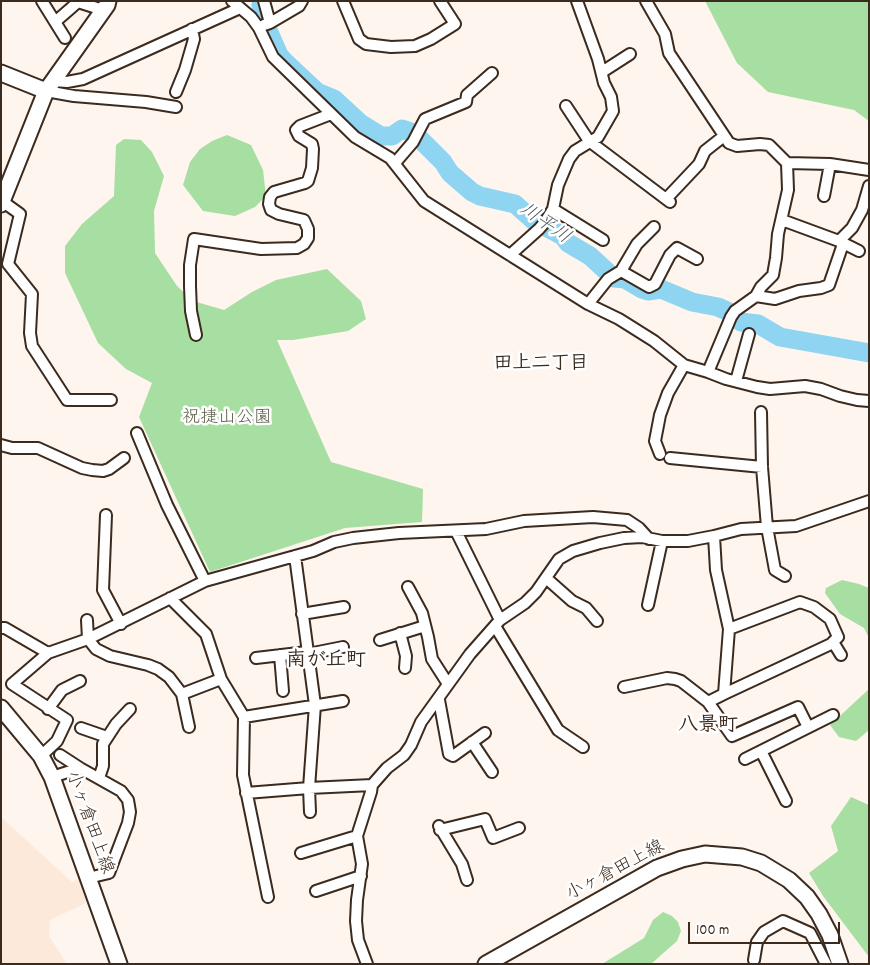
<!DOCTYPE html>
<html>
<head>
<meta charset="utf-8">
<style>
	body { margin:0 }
	#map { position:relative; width:870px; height:965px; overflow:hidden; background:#fef5ee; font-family:Dekko,sans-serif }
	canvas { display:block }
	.frame { position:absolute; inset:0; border:2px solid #3b2a1e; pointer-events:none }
	.scale { position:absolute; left:688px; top:922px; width:152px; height:22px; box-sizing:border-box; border:2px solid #3b2a1e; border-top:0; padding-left:6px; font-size:15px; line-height:18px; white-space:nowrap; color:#3b2a1e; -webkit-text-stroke:4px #fff; paint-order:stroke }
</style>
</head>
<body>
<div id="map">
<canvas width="870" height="965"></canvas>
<div class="frame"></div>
<div class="scale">100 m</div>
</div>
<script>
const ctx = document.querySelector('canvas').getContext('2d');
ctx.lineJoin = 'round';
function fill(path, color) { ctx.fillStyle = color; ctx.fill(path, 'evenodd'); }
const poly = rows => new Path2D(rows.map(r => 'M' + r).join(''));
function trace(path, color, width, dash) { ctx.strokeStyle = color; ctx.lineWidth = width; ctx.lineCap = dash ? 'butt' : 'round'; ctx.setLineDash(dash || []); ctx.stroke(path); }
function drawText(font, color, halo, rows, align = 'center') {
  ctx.font = font + ' Dekko,"Klee One",sans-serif'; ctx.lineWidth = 5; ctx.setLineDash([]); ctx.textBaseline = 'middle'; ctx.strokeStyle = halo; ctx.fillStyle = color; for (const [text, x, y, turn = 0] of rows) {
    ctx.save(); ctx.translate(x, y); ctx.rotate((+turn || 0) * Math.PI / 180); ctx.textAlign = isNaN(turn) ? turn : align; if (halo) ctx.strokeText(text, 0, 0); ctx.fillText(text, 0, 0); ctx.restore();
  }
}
const built = poly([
	[1,817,72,882,79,879,86,903,50,920,49,936,67,964,1,964]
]);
const green = poly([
	[705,1,869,1,869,121,854,110,768,92,737,63],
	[227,135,251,145,263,170,266,196,255,207,235,216,203,211,183,185,190,162,200,149,212,141],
	[124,139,141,140,152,152,164,176,154,211,155,253,177,286,193,301,224,310,252,292,276,280,327,269,361,301,366,319,348,331,293,340,277,340,331,462,423,489,422,522,345,528,210,572,139,417,152,383,126,369,98,343,65,273,65,246,82,224,114,196,116,145],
	[842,580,859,584,869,588,869,638,864,628,840,614,825,593,826,588],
	[869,689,869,730,856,741,839,737,830,725],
	[851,797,869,805,869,957,823,896,809,873,838,851,831,826],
	[663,912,672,916,678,922,681,931,677,941,651,964,602,964,644,938,653,920]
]);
const river = poly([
	[261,5,268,30,279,55,284,61,317,92,334,99,360,123,381,136,392,136,402,129,414,133,443,162,450,173,472,192,480,196,515,204,533,220,563,236,568,243,590,256,614,278,625,279,642,289,648,291,661,289,692,302,718,307,729,312,741,322,758,324,780,337,869,353]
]);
const street = poly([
	[42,1,65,38],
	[232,1,251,17,259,28,273,57,355,137,390,158,424,201,588,304,619,319,654,341,684,365,708,372,726,379,757,387,770,389,805,386,821,389,840,396,857,400,869,401],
	[264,1,270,23,264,25],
	[343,1,359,39,366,44,391,47,415,46,431,39,455,24,440,1],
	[646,1,665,34,669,53,729,143,737,146,760,144,769,145,787,163,788,190,778,234,776,258,773,275,761,287,756,296,735,311,731,317,708,372],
	[55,22,78,2,103,10],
	[270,23,299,6,302,1],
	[602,72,630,54],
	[54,81,67,82,83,79,240,8],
	[46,91,74,96,146,102,176,107],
	[176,92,185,70,194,39,192,29],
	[566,106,589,141,670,202],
	[395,163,413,142,425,119,466,102,467,95,492,73],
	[787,163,830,164,869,170],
	[824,196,830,164],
	[666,199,699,164,705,151,724,136],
	[2,201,20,214,8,264,32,294,30,333,32,346,67,400,111,400],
	[553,209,603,240],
	[782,220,839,241,859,251],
	[839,241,852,228,862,210,869,186],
	[510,255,539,229,545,222,553,209,558,185,569,159,575,151,598,137,613,111,611,97,604,83,598,59,577,1],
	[621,271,649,287,655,284,670,255,677,248,697,259],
	[756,296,775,299,799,291,821,288,829,285,843,244],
	[588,304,608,279,621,271,637,244,654,227],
	[196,335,191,311,190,286,190,265,194,239,261,249,297,248,304,244,308,238,308,229,304,220,279,214,271,210,269,204,270,197,274,192,305,183,308,181,312,168,313,149,312,144,299,136,296,130,300,126,331,114],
	[736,381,749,334],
	[761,412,762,467,767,527,775,570,785,576],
	[137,433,167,505,205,581],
	[1,445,12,448,38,448,82,468,92,470,103,471,109,469,124,458],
	[660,454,655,441,660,415,668,393,684,365],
	[670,458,762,467],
	[106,515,103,590,121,624],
	[456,531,500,620],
	[295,556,315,705,309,788,310,812],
	[546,578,572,601,586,608,597,621],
	[408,587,422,613,428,637,432,659,448,684],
	[170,598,206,634,221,679,244,717,243,775,268,897],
	[648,605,662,541],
	[302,614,344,607],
	[87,620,88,639,96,649,110,656,148,665,158,669,169,677,182,694,189,727],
	[495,626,558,730,583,747],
	[1,628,5,628,48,653],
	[400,633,406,656,405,668],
	[380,640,425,626],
	[833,642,841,655],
	[308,654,343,647],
	[280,655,283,691],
	[256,658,307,652],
	[624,687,667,678,675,679,681,681,708,702,724,694,729,629,716,570,714,536,741,529,796,526,869,501],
	[182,694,221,679],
	[724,694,831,644,838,637,830,619,814,607,800,602,729,629],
	[439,700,449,754,453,756,485,733],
	[708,702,732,736,798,707,808,727],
	[48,709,62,690,80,681],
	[244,717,343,701],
	[81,728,107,737],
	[472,742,492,772],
	[761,751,786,801],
	[60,755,80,768],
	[41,756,57,741,67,720,12,684,48,653,88,639,205,581,313,551,334,542,353,538,399,533,486,529,524,521,593,517,627,520,639,528,649,539],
	[745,759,833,715],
	[52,777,80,768,121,791,128,800,130,812,128,823,109,873,88,878],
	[99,778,103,766,103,744,116,724,130,709],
	[246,793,309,788,372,785],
	[439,826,462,864,467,880],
	[440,830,485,819,493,838,519,828],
	[301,853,357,836],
	[316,891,361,876],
	[754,960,757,942,764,932,783,921,810,933,826,964],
	[367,964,358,940,356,921,357,900,362,864,357,836,371,792,372,785,387,768,404,755,411,745,421,722,470,654,500,620,525,603,536,592,559,559,573,551,600,543,624,538,642,537,662,541,688,541,714,536]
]);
const secondary = poly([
	[1,73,46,91],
	[1,204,46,91,107,5,108,1],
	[1,708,41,756,52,777,119,964],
	[486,964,657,868,682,859,705,854,742,857,761,863,789,880,807,897,819,914,830,935,840,964]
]);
const parkNames = [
	["祝捷山公園",227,420]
];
const streetNames = [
	["小ヶ倉田上線",88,823,70],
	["小ヶ倉田上線",616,872,-28]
];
const waterNames = [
	["川平川",544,225,35]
];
const neighbourhoodNames = [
	["田上二丁目",541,365]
];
const quarterNames = [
	["南が丘町",326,662],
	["八景町",708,727]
];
fill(built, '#fde9d9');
fill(green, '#a7dea2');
trace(river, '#8fd5f1', 19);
trace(street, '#3b2a1e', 14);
trace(secondary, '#3b2a1e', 19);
trace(street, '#fff', 10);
trace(secondary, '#fff', 15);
drawText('18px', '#5b6046', '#fff', parkNames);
drawText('18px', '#3b2a1e', '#fff', streetNames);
drawText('italic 19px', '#545d5d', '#fff', waterNames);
drawText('bold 19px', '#3b2a1e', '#fff', neighbourhoodNames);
drawText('bold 20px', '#3b2a1e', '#fff', quarterNames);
</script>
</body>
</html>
